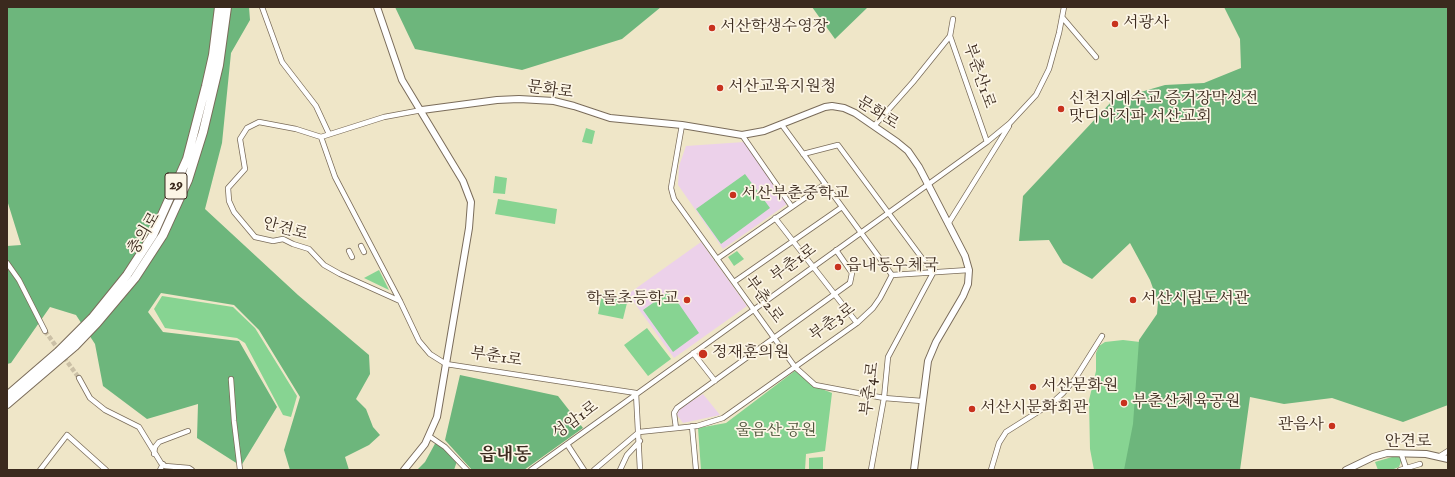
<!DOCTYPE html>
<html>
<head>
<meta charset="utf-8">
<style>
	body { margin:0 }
	#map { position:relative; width:1455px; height:477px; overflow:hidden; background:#efe6c8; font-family:"IM FELL English",serif }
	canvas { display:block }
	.frame { position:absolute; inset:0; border:8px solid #3b2a1e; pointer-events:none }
</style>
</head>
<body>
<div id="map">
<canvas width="1455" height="477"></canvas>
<div class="frame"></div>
</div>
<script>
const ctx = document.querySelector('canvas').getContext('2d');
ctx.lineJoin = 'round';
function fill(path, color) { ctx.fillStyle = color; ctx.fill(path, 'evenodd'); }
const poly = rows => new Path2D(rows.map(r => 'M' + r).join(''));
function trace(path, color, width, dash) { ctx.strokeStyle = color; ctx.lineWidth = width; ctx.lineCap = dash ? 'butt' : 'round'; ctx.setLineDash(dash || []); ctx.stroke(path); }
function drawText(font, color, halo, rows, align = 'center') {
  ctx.font = font + ' "IM FELL English","Noto Serif KR",serif'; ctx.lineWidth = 3.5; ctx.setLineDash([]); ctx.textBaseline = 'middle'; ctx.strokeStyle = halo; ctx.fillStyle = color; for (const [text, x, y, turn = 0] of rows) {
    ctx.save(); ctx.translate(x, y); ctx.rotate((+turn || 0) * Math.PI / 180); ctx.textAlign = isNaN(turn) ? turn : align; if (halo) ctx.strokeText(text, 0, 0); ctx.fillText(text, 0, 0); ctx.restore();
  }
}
const built = poly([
	[744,142,787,204,723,249,678,185,679,166,686,146],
	[701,242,747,306,674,358,628,294],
	[703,394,720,415,683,423,677,415,679,409]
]);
const green = poly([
	[586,128,595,131,592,144,582,142],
	[745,174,770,208,721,244,696,209],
	[495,176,507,178,505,194,493,193],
	[498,199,557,209,555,224,495,214],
	[737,251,744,259,734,266,728,257],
	[379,270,389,290,364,278],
	[670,291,699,333,673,352,643,310],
	[602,294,628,299,623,319,598,314],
	[162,296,233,307,255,328,297,396,291,417,283,415,245,343,237,338,165,328,154,309],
	[647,328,671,359,648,376,624,345],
	[1123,340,1157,344,1141,470,1094,470,1090,449,1089,400,1096,371,1096,353,1099,346,1105,342],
	[796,370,812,385,832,393,825,451,806,454,805,470,701,470,698,428,726,423],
	[823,457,823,470,809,470,809,458],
	[1392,457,1399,457,1402,459,1399,467,1391,470,1378,470,1375,462]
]);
const forest = poly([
	[7,7,249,7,250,20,231,53,222,143,205,209,298,295,369,355,370,374,356,399,366,409,373,427,380,435,369,445,345,457,349,470,290,470,284,450,300,397,259,330,234,305,161,293,148,312,163,332,239,341,277,407,241,466,197,438,198,404,147,419,103,386,95,344,76,315,50,307,11,363,7,364,7,246,21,245,7,200],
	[395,7,661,7,622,39,522,70,415,49],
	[812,7,868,7,835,39],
	[1224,7,1448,7,1448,405,1403,422,1332,398,1284,404,1250,397,1240,470,1124,470,1133,424,1139,340,1157,314,1158,302,1150,280,1130,243,1092,279,1063,263,1049,240,1019,241,1023,196,1113,100,1165,85,1204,83,1241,68,1240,39],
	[460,375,558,396,583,428,524,470,472,470,445,440],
	[437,440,457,461,454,470,417,470,425,462]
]);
const streetTunnel = poly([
	[45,331,79,378]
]);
const street = poly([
	[262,7,282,62,316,106,329,134],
	[1062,17,1096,57],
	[953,19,950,36,987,142],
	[682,125,671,188,674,199,795,367,815,385,884,398,922,401],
	[874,126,913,82,950,36],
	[742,135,792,207],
	[321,137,335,177,400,301,419,341,430,354,446,364,636,393],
	[803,154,838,145,933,273,888,357,884,398,871,470],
	[775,218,857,323],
	[948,224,1009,126],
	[361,246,364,252],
	[349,251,352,257],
	[717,259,825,184],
	[7,263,19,280,45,331],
	[892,275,969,270],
	[734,282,842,207],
	[400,301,340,274,324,265,309,249,293,244,283,239,273,241,255,237,234,212,229,201,228,188,245,169,240,139,247,128,259,122,296,129,321,137,384,117,422,110],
	[693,353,715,381],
	[79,378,90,398,105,410,139,427,161,463,165,466,189,468,192,470],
	[231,379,234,421,240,470],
	[636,393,640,470],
	[692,426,696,470],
	[676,428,674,413,677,408,850,283,852,273,836,250],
	[429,436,445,447,467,470],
	[567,444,584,470],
	[1401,453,1406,468],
	[154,454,155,447,159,442,188,431],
	[1440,456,1448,451],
	[40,470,67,435,106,470],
	[160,470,163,464],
	[531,470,987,142,1010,123,1036,95,1049,69,1059,33,1064,7],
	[594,470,639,432,697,426,723,418,857,323,873,308,880,298,892,275,782,125],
	[620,470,627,455,640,441],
	[991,470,999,443,1006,432,1052,403,1063,393,1075,379,1102,336],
	[1400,470,1420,464]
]);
const secondary = poly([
	[377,7,402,80,463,181,471,202,469,228,437,417,425,444,404,470],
	[422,110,497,100,519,99,554,101,574,106,610,118,682,125,742,135,764,131,825,107,832,106,844,108,855,113,897,142,908,151,919,167,965,256,969,270,968,284,963,296,936,342,928,361,914,470],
	[1346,470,1373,457,1387,453,1426,454,1448,459]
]);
const highway = poly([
	[7,396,58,352,93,317,127,275,153,235,187,159,206,86,213,55,219,7],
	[7,404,75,346,97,323,135,278,163,235,188,180,203,132,219,65,227,7]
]);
const markers = [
	[1115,24,4,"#c8321e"],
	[712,28,4,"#c8321e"],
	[720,88,4,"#c8321e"],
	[1061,109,4,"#c8321e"],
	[733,195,4,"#c8321e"],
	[838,267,4,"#c8321e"],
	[687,300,4,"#c8321e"],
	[1133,300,4,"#c8321e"],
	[703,354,5,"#c8321e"],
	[1033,387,4,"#c8321e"],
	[1124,403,4,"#c8321e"],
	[972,409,4,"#c8321e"],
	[1332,426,4,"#c8321e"]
];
const shields = [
	[176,186,22]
];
const shieldNames = [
	["29",176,186]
];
const poiNames = [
	["서광사",1123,24],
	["서산학생수영장",720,28],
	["서산교육지원청",728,88],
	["신천지예수교 증거장막성전",1069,100],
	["맛디아지파 서산교회",1069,118],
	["서산부춘중학교",741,195],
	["읍내동우체국",846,267],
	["학돌초등학교",679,300,"right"],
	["서산시립도서관",1141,300],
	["정재훈의원",712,354],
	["서산문화원",1041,387],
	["부춘산체육공원",1132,403],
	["서산시문화회관",980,409],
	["관음사",1324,426,"right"]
];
const streetNames = [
	["부춘산1로",978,76,71],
	["문화로",550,91,8],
	["문화로",877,114,33],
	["안견로",285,230,15],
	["충의로",145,234,-59],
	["부춘1로",794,264,-36],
	["부춘2로",763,300,54],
	["부춘3로",833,323,-36],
	["부춘1로",496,358,9],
	["부춘4로",871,389,-82],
	["성암1로",576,421,-36],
	["안견로",1408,443]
];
const parkNames = [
	["울음산 공원",776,432]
];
const quarterNames = [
	["읍내동",505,456]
];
fill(built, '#ecd1ea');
fill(green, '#87d492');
fill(forest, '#6db67c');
trace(streetTunnel, '#cbc0a6', 4.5, [4.5, 2]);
trace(street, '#7a6c5a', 6);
trace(secondary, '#7a6c5a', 8);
trace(highway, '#7a6c5a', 10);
trace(street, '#fff', 4.5);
trace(secondary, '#fff', 6);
trace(highway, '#fff', 8);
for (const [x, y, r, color] of markers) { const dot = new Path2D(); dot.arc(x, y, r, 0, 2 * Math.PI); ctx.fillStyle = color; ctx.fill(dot); trace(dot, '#fcf5e5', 1.5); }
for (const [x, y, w] of shields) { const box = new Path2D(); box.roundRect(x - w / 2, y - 13, w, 26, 3); ctx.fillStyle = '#fcf5e5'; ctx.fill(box); trace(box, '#3b2a1e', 1); }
drawText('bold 15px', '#3b2a1e', null, shieldNames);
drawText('16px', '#3b2a1e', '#fcf5e5', poiNames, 'left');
drawText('16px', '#3b2a1e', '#fcf5e5', streetNames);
drawText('16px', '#4e543b', '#fcf5e5', parkNames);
drawText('bold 18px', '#3b2a1e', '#fcf5e5', quarterNames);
</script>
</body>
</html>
